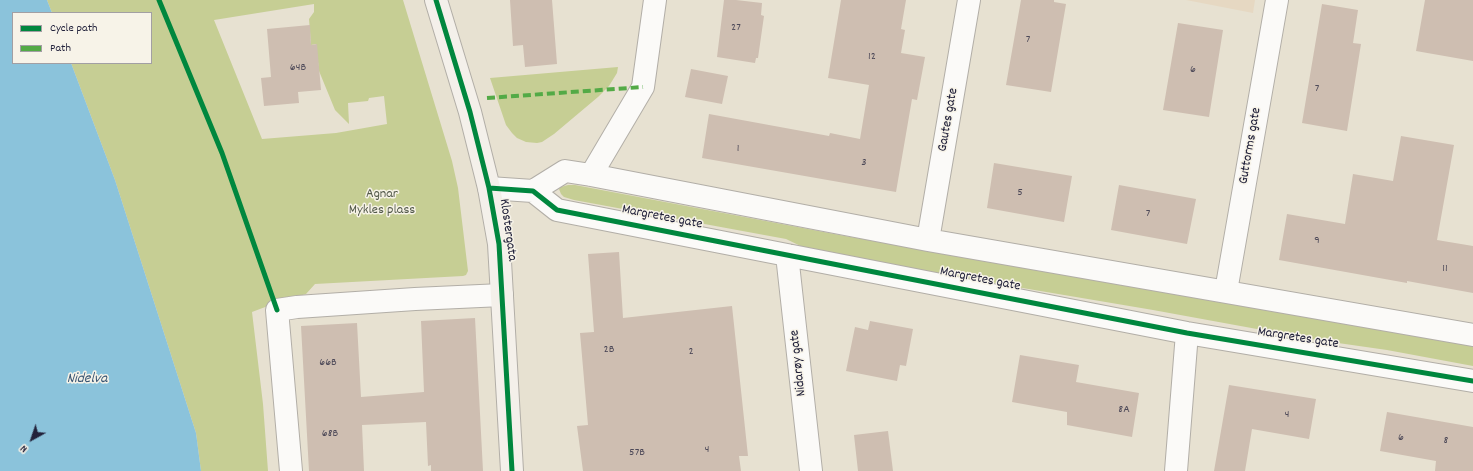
<!DOCTYPE html>
<html>
<head>
<meta charset="utf-8">
<style>
	body { margin:0 }
	#map { position:relative; width:1473px; height:471px; overflow:hidden; background:#e7e1d1; font-family:Dekko,sans-serif }
	canvas { display:block }
	.legend { position:absolute; left:12px; top:12px; width:140px; height:52px; box-sizing:border-box; background:#f7f3e8; border:1px solid #a29fa3; margin:0; padding:5px 7px; list-style:none; font-size:12px; color:#22223b }
	.legend li { display:flex; align-items:center; gap:8px; height:20px }
	.legend b { width:20px; border:1px solid #a29fa3 }
	.north { position:absolute; left:12px; top:419px; width:40px; height:40px; -webkit-text-stroke:3px #f7f3e8; paint-order:stroke; rotate:220deg; font-size:11px; font-weight:700; line-height:16px; text-align:center; color:#22223b }
	.north::after { content:''; display:block; margin:auto; width:14px; height:18px; background:#22223b; clip-path:polygon(50% 0,100% 100%,50% 72%,0 100%) }
</style>
</head>
<body>
<div id="map">
<canvas width="1473" height="471"></canvas>
<ul class="legend">
<li><b style="height:5px;background:#00873e"></b>Cycle path</li>
<li><b style="height:5px;background:#53aa46"></b>Path</li>
</ul>
<div class="north">N</div>
</div>
<script>
const ctx = document.querySelector('canvas').getContext('2d');
ctx.lineJoin = 'round';
function fill(path, color) { ctx.fillStyle = color; ctx.fill(path, 'evenodd'); }
const poly = rows => new Path2D(rows.map(r => 'M' + r).join(''));
function trace(path, color, width, dash) { ctx.strokeStyle = color; ctx.lineWidth = width; ctx.lineCap = dash ? 'butt' : 'round'; ctx.setLineDash(dash || []); ctx.stroke(path); }
function drawText(font, color, halo, rows, align = 'center') {
  ctx.font = font + ' Dekko,sans-serif'; ctx.lineWidth = 3; ctx.setLineDash([]); ctx.textBaseline = 'middle'; ctx.strokeStyle = halo; ctx.fillStyle = color; for (const [text, x, y, turn = 0] of rows) {
    ctx.save(); ctx.translate(x, y); ctx.rotate((+turn || 0) * Math.PI / 180); ctx.textAlign = isNaN(turn) ? turn : align; if (halo) ctx.strokeText(text, 0, 0); ctx.fillText(text, 0, 0); ctx.restore();
  }
}
const built = poly([
	[1186,0,1255,0,1253,13]
]);
const green = poly([
	[47,0,403,0,452,161,458,188,468,271,466,275,463,276,315,284,306,294,281,301,252,312,263,404,268,471,201,471,196,433,115,180,71,63,151,63,151,13,52,13],
	[314,4,314,12,309,19,311,45,316,44,319,71,335,110,349,124,348,103,368,101,369,98,384,96,387,124,336,133,262,139,214,20],
	[618,67,617,73,609,86,598,97,554,134,542,142,537,143,526,142,517,138,512,133,506,125,490,78],
	[568,185,575,185,845,236,1473,344,1473,366,1387,350,1317,340,1153,310,827,255,809,250,786,239,574,200,564,197,561,194,559,189,561,187]
]);
const water = poly([
	[0,0,47,0,52,13,13,13,13,63,71,63,115,180,196,433,201,471,0,471]
]);
const building = poly([
	[510,0,552,0,557,64,525,67,523,45,513,46],
	[724,0,736,0,762,3,761,15,764,16,758,58,756,58,755,63,717,57],
	[841,0,906,0,901,29,905,30,901,53,925,57,917,100,912,99,896,192,702,158,709,114,829,136,830,133,860,139,869,85,828,78],
	[1021,0,1054,0,1054,2,1066,4,1051,92,1006,85],
	[1425,0,1473,0,1473,61,1416,51],
	[1322,4,1358,10,1353,43,1361,44,1347,131,1302,123],
	[1178,23,1223,30,1209,117,1163,110],
	[310,25,311,45,317,44,321,90,298,92,299,103,264,106,261,78,271,77,267,29],
	[691,69,728,76,722,104,685,97],
	[1401,136,1454,145,1437,240,1473,246,1473,293,1407,281,1407,283,1279,260,1287,214,1345,224,1353,174,1393,181],
	[994,163,1072,176,1064,222,987,208],
	[1119,185,1196,199,1187,244,1111,230],
	[619,252,623,318,732,306,748,456,739,456,741,471,583,471,577,426,588,425,580,333,594,332,588,254],
	[475,318,483,471,431,471,431,465,428,466,426,422,362,425,364,471,309,471,301,326,357,323,361,397,424,392,421,321],
	[870,321,913,329,906,366,900,365,897,381,846,371,855,327,868,330],
	[1020,355,1079,365,1076,382,1139,393,1132,437,1067,425,1067,412,1012,402],
	[1229,385,1316,399,1309,439,1252,429,1245,471,1214,471],
	[1387,412,1473,427,1473,471,1435,471,1436,461,1380,451],
	[888,431,893,471,858,471,854,435]
]);
const street = poly([
	[591,175,643,87,655,0],
	[489,188,533,191,557,210,787,255,1187,333,1473,381],
	[533,191,565,171,591,175,928,240,1473,335],
	[928,240,969,0],
	[787,255,811,471],
	[1226,291,1277,0],
	[291,471,277,310,297,307,415,299,502,295],
	[1176,471,1187,333]
]);
const secondary = poly([
	[436,0,470,112,489,188,499,244,512,471]
]);
const quiet = poly([
	[487,98,643,87]
]);
const cycleway = poly([
	[159,0,222,153,277,310],
	[436,0,470,112,489,188,499,244,512,471],
	[489,188,533,191,557,210,787,255,1187,333,1473,381]
]);
const numberNames = [
	["27",736,28],
	["7",1028,40],
	["12",872,57],
	["64B",298,68],
	["6",1193,70],
	["7",1317,89],
	["1",738,149],
	["3",864,163],
	["5",1020,193],
	["7",1148,214],
	["9",1317,241],
	["11",1445,269],
	["2B",609,350],
	["2",691,352],
	["66B",328,363],
	["8A",1124,410],
	["4",1287,415],
	["68B",330,434],
	["6",1401,438],
	["8",1446,441],
	["4",707,450],
	["57B",637,453]
];
const streetNames = [
	["Gautes gate",949,120,-80],
	["Guttorms gate",1251,146,-80],
	["Margretes gate",662,218,11],
	["Klostergata",507,230,82],
	["Margretes gate",980,280,11],
	["Margretes gate",1298,339,9],
	["Nidarøy gate",799,363,-96]
];
const parkNames = [
	["Agnar",382,195],
	["Mykles plass",382,211]
];
const waterNames = [
	["Nidelva",87,380]
];
fill(built, '#e6d8c2');
fill(green, '#c6ce94');
fill(water, '#8bc3db');
fill(building, '#cebeb1');
trace(street, '#b2aea7', 24);
trace(secondary, '#b2aea7', 24);
trace(street, '#fbfaf8', 22);
trace(secondary, '#f4f0ea', 22);
trace(quiet, '#53aa46', 4, [8, 4]);
trace(cycleway, '#00873e', 5);
drawText('12px', '#4d4958', null, numberNames);
drawText('14px', '#22223b', '#f7f3e8', streetNames);
drawText('14px', '#525949', '#f7f3e8', parkNames);
drawText('italic 15px', '#395674', '#f7f3e8', waterNames);
</script>
</body>
</html>
